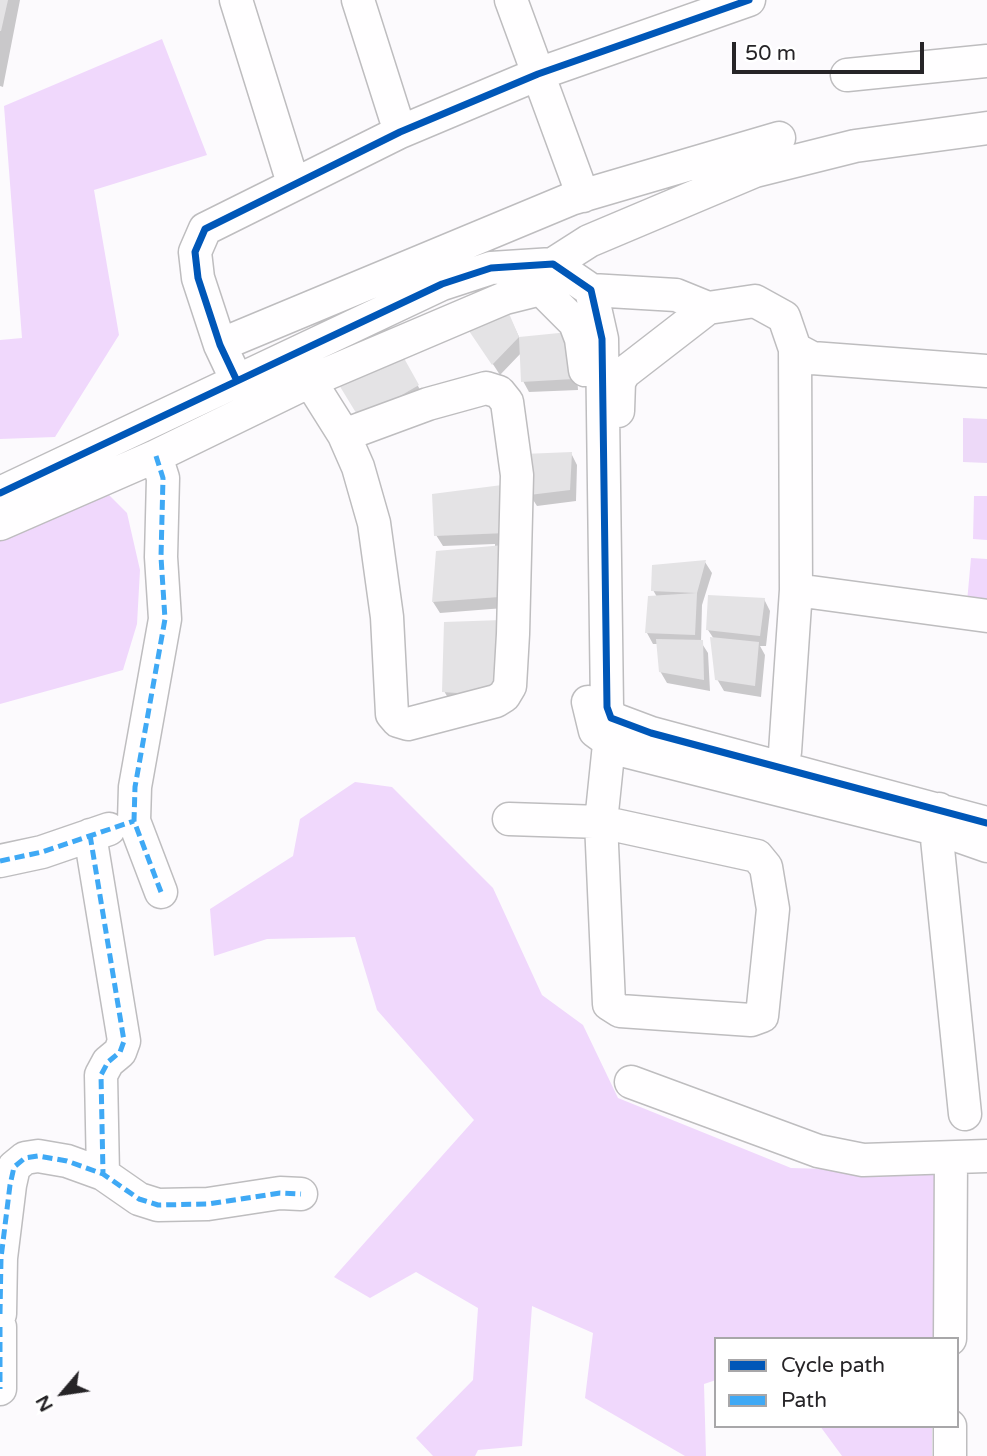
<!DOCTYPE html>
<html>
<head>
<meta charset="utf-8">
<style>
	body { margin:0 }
	#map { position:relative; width:987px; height:1456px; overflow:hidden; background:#fcfafd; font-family:"Varela Round",sans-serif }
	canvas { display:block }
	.legend { position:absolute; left:714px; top:1337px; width:245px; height:91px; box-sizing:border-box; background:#fff; border:2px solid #a8a7a9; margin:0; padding:9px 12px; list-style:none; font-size:21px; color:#262427 }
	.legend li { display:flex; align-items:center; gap:14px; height:35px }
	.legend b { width:35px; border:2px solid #a8a7a9 }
	.north { position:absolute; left:28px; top:1358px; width:70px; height:70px; -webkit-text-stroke:5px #fff; paint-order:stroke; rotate:241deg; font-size:19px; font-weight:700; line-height:28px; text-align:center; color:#262427 }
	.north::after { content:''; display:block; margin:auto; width:24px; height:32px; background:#262427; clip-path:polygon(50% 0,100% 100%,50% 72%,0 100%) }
	.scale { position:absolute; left:732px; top:42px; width:192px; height:32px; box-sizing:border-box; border:4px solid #262427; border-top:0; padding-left:9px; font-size:21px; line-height:24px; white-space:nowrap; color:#262427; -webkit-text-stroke:5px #fff; paint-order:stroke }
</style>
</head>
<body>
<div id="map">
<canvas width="987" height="1456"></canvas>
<ul class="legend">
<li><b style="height:9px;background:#0057b8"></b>Cycle path</li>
<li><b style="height:9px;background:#3fa9f5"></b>Path</li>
</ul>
<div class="north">N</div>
<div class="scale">50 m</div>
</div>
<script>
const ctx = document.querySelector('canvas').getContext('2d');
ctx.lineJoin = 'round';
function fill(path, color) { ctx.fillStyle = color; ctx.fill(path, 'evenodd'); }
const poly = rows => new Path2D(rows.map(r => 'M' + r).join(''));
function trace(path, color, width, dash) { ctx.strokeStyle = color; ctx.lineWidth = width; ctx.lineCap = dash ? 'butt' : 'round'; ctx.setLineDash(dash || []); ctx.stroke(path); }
const green = poly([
	[162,39,207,155,94,190,119,335,55,437,0,439,0,340,22,338,4,106],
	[105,491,127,513,140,570,137,624,123,670,0,704,0,539],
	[974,496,987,496,987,540,973,539],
	[971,558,987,559,987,602,967,602],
	[355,782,392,787,493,888,542,995,583,1025,618,1098,791,1168,936,1172,933,1339,716,1339,716,1380,704,1384,706,1456,685,1456,585,1398,593,1333,532,1306,522,1446,478,1450,475,1456,433,1456,416,1438,473,1380,478,1308,416,1272,370,1298,334,1277,474,1120,377,1010,355,937,267,939,214,956,210,909,293,856,300,819],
	[820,1426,932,1426,932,1456,842,1456]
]);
const water = poly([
	[963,418,987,419,987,463,963,462]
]);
const shadow = poly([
	[0,0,20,0,3,87,0,86],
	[505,307,520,339,575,345,578,390,529,392,523,381,522,352,500,375,474,335],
	[400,353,424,397,369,431],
	[571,453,577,465,576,501,537,506,530,495],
	[501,487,504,608,440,613,433,602,495,547,495,544,443,546,436,535],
	[705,562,712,573,702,605,701,642,708,653,710,691,667,683,660,671,658,644,653,644,647,633,657,597,653,590],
	[764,599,770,611,766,646,760,646,765,655,761,697,724,691,717,679,714,639,708,630],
	[446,624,510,707,451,703,444,691]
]);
const building = poly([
	[0,0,8,0,1,31,0,31],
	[505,304,519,337,492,365,465,325],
	[569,332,573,379,521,382,519,337],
	[400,351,419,385,395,399,400,404,361,421,336,380],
	[572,452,570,490,529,495,523,454],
	[502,485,506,533,434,536,432,494],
	[504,545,499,597,432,602,436,551],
	[706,560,697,593,695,635,645,633,648,596,697,593,651,591,652,565],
	[708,595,765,598,760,636,706,630],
	[502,620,504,696,442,692,444,622],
	[710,637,759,642,755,686,715,680],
	[656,639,703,640,704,680,659,672]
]);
const minor = poly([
	[236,0,293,183],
	[358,0,400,132],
	[511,0,583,196],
	[847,75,987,61],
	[545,280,553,264,589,241,755,171,855,146,987,128],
	[541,289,575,323,581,339,585,370],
	[591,290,676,295,708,308,755,301,784,317,795,349,812,358,987,371],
	[220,345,571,199,779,138],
	[237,381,220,345,198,278,195,252,205,229,400,132,538,74,749,0],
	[310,381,344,435,358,467,374,523,387,617,392,714,398,721,408,724,496,701,504,696,510,686,513,634,517,475,507,402,499,392,486,388,428,404,344,435],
	[618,411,619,382,624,373,708,308],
	[156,456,163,478,161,557,165,619,135,787,134,821,161,892],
	[0,493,442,284,491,268,553,264,591,290,602,339,607,707,611,718,651,733,987,823],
	[0,524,156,456,310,381,505,298,541,289],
	[796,590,987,616],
	[588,702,595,731,621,750,947,832,987,846],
	[785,752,796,590,795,349],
	[939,809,936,829,965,1114],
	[509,819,601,822,757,856,766,867,773,909,762,1016,751,1020,620,1011,609,1004,601,822,611,725],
	[90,835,124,1041,120,1052,108,1062,101,1075,103,1174],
	[0,861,42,852,109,829],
	[631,1082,818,1151,863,1160,987,1156],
	[0,1314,1,1258,10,1185,14,1167,25,1158,38,1156,67,1161,103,1174,139,1199,158,1205,208,1204,280,1193,301,1194],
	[0,1327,0,1389],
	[950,1339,951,1158],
	[950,1456,950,1426]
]);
const quiet = poly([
	[156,456,163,478,161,557,165,619,135,787,134,821,161,892],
	[90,835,124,1041,120,1052,108,1062,101,1075,103,1174],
	[0,861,42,852,134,821],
	[0,1314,1,1258,10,1185,14,1167,25,1158,38,1156,67,1161,103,1174,139,1199,158,1205,208,1204,280,1193,301,1194],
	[0,1327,0,1389]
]);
const cycleway = poly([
	[237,381,220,345,198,278,195,252,205,229,400,132,538,74,749,0],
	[0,493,442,284,491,268,553,264,591,290,602,339,607,707,611,718,651,733,987,823]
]);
fill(green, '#f0d8fc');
fill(water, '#edd9f8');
fill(shadow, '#0003');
fill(building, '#e4e3e5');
trace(minor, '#bebdbf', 35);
trace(minor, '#fffeff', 32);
trace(quiet, '#3fa9f5', 5, [10, 5]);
trace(cycleway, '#0057b8', 7);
</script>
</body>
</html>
